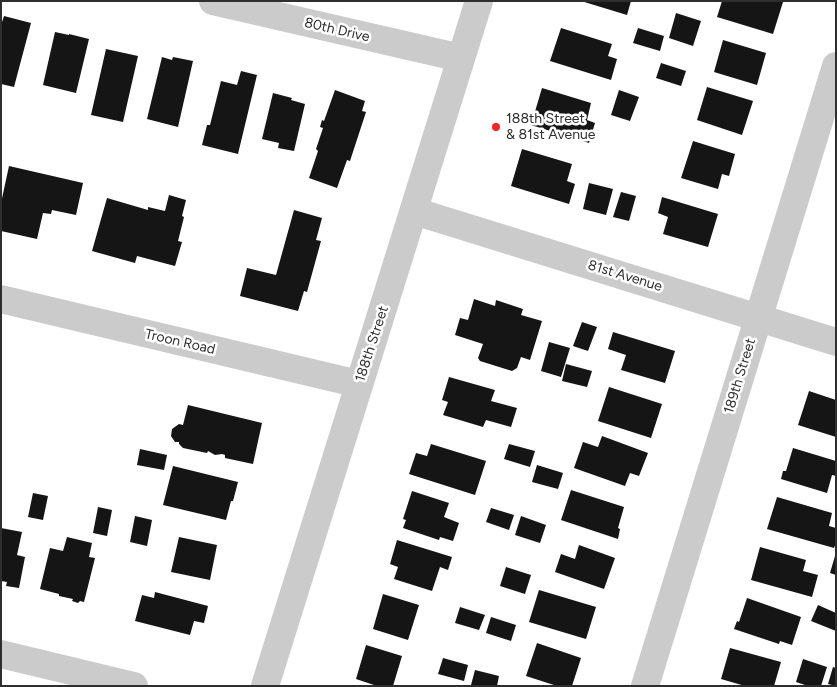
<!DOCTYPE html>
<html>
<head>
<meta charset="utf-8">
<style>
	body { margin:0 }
	#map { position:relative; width:837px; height:687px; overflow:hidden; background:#fff; font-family:Figtree,sans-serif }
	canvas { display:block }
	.frame { position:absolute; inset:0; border:2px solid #2e2e2e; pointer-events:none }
</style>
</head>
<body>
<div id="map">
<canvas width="837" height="687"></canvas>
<div class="frame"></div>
</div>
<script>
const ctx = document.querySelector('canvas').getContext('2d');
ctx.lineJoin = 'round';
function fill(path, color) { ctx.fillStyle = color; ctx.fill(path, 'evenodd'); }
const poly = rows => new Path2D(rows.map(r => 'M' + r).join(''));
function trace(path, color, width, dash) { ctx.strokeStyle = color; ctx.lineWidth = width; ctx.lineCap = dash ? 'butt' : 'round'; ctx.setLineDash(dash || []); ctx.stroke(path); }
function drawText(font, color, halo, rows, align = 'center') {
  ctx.font = font + ' Figtree,sans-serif'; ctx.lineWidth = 5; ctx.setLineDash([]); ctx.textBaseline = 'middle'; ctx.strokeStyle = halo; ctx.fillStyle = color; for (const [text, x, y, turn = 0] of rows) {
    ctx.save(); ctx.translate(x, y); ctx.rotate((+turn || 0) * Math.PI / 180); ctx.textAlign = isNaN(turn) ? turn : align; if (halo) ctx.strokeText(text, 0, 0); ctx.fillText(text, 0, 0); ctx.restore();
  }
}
const building = poly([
	[581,1,631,1,627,15],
	[722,1,781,1,783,2,773,34,717,17],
	[676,13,701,21,693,46,669,38],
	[4,16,31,23,14,87,1,84,1,25],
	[561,28,612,44,608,56,617,59,611,80,550,61],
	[638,28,664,36,660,51,633,43],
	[55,32,69,35,69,34,89,39,76,93,43,85],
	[723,40,766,53,757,85,714,72],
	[106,49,138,56,123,122,91,115],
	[162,57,172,60,173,57,193,61,178,127,147,119],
	[661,63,686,71,681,86,656,78],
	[241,71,257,75,238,154,202,145,207,125,210,125,221,81,237,85],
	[707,87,753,101,742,135,697,120],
	[542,88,591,103,587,120,595,123,589,143,531,125],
	[335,90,365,101,362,111,366,112,350,161,347,160,337,188,309,178,318,151,316,149,323,128,320,127,322,120,324,121],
	[619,90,639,97,630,121,611,115],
	[273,93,292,98,291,100,305,104,294,151,278,148,279,143,262,139],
	[693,141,735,154,729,176,722,174,718,189,681,178],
	[522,149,572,164,567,181,575,184,569,204,511,186],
	[9,166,83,183,76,215,52,210,51,214,43,213,37,239,1,231,1,203],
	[589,183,613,189,606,215,583,209],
	[621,192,636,196,629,221,613,217],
	[169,195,186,200,182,216,184,217,178,241,182,242,175,266,137,256,135,263,92,251,107,198,148,210,148,207,165,211],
	[662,197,718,214,708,247,663,234,668,217,658,213],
	[294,210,322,218,316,240,321,241,307,292,304,291,298,311,240,296,247,268,276,275],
	[474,299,495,306,496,300,523,309,521,315,542,321,530,360,521,357,517,368,512,371,480,361,478,358,483,344,455,335,460,318,468,320],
	[582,322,597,327,588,351,573,346],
	[613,332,675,351,665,383,621,370,626,355,608,349],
	[549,342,570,348,561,377,541,371],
	[566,364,592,371,587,387,562,381],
	[449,377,495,390,491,401,517,408,511,427,486,420,483,427,443,415,448,402,442,400],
	[609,387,662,404,651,438,598,421],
	[809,391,836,400,836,437,798,425],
	[188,405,262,423,253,464,225,458,225,455,222,454,215,455,208,451,207,453,183,448,179,444,179,442,175,442,171,436,172,429,179,424,183,425],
	[602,436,648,453,639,476,630,473,625,486,574,468,583,442,598,447],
	[431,444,486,461,475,495,409,474,416,453,427,456],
	[509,444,535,451,530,467,504,459],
	[793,448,836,461,836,476,832,475,827,493,781,479,783,471,786,471],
	[140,449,167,455,164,470,137,465],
	[537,465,563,473,558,489,532,482],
	[173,466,238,482,233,501,231,501,226,520,163,505],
	[571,490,624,507,618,528,620,529,618,539,561,520],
	[412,491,449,503,444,517,459,523,453,541,440,537,439,540,403,528,406,520,403,519],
	[33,493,48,496,43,520,28,517],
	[777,497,832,513,829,526,836,528,836,543,834,548,767,529],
	[98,507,112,510,107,536,93,533],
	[491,508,514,515,509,530,486,522],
	[135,516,152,520,147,546,130,542],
	[521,516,546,525,540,543,515,535],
	[1,528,22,532,17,555,25,557,19,588,6,586,7,582,1,581],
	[67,537,92,543,89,557,95,558,84,602,80,601,78,603,72,601,73,599,59,596,59,594,40,589,50,548,63,551],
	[179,537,217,545,210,580,171,572],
	[397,540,452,557,448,570,440,567,432,591,394,579,398,567,390,564],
	[579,545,615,558,604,589,555,572,561,554,575,559],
	[760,547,806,560,803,571,818,575,812,597,751,580],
	[835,556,836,556,836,575,830,573],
	[506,567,531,575,525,594,500,586],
	[539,590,596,607,586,639,529,622],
	[155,592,208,606,204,623,194,621,190,635,135,621,142,595,154,598],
	[383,594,419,605,408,640,373,629],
	[747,598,801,617,792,645,780,641,779,644,734,629,737,621,739,622],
	[818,605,836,613,836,631,811,621],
	[460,607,485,615,479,630,455,623],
	[491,617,516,625,511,641,486,633],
	[537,643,581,658,572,686,557,686,526,676],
	[366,645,402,656,393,686,377,686,356,679],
	[730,648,781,662,774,686,745,686,721,679],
	[443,658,468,665,464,681,438,674],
	[803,659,827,667,821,686,808,686,796,682],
	[833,667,836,668,836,686,828,684],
	[475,670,499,676,497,686,471,685]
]);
const minor = poly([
	[213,1,461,58],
	[414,211,836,342],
	[1,299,359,384],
	[1,654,134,686],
	[265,686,479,1],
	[645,686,836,66]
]);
const markers = [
	[496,127,5,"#f12526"]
];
const streetNames = [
	["80th Drive",337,30,13],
	["81st Avenue",625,276,17],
	["Troon Road",180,342,13],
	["188th Street",372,344,-72],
	["189th Street",740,376,-73]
];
const poiNames = [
	["188th Street",506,119],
	["& 81st Avenue",506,135]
];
fill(building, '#151515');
trace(minor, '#cbcbcb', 28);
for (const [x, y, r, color] of markers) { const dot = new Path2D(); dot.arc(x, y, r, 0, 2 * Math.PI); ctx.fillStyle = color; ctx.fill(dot); trace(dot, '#fff', 2); }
drawText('14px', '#2e2e2e', '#fff', streetNames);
drawText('14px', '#2e2e2e', '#fff', poiNames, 'left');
</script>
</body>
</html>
